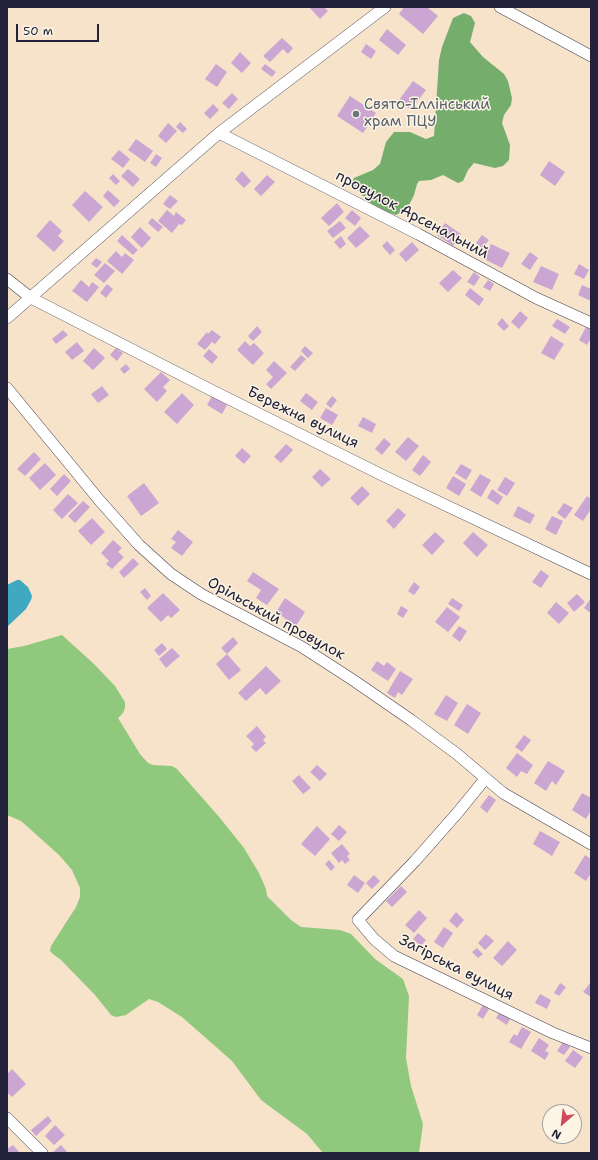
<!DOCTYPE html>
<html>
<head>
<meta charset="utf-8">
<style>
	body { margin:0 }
	#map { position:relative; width:598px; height:1160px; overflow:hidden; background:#f6e3ca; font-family:"Shantell Sans",sans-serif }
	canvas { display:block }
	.frame { position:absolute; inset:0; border:8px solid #22223b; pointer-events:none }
	.north { position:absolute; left:542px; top:1104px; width:40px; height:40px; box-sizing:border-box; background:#fcf5e5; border:1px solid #a5a1a1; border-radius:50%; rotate:208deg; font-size:11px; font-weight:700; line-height:16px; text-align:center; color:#22223b }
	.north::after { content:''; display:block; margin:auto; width:14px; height:18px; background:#d1495b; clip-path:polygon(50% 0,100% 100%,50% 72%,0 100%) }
	.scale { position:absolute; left:16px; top:24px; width:83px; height:18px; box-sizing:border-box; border:2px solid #22223b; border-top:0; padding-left:5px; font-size:12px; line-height:14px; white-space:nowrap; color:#22223b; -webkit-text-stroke:3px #fcf5e5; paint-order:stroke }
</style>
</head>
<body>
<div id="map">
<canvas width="598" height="1160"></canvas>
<div class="frame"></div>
<div class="north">N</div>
<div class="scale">50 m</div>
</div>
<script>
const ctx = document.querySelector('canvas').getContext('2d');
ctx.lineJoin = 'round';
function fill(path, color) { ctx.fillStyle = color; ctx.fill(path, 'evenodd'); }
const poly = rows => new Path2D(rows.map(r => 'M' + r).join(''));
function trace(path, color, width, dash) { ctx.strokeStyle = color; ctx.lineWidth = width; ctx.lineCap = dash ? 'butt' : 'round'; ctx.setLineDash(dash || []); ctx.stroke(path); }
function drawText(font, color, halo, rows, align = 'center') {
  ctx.font = font + ' "Shantell Sans",sans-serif'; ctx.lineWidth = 3; ctx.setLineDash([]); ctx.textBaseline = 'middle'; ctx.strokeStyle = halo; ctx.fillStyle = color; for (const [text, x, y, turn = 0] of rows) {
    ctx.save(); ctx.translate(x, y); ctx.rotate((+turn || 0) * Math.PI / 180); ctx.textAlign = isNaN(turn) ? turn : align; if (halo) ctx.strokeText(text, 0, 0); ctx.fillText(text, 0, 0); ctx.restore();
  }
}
const green = poly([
	[62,635,94,664,115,686,125,702,125,708,123,713,118,718,140,754,148,763,153,765,172,766,177,769,220,818,244,848,259,873,266,889,267,896,291,920,301,927,340,930,351,934,375,959,403,979,409,996,406,1058,411,1086,423,1124,419,1153,323,1153,307,1134,261,1100,232,1061,182,1017,158,1002,149,999,126,1015,116,1017,111,1015,95,995,61,960,53,954,50,951,51,946,76,907,80,897,80,888,72,870,59,855,21,821,7,815,7,649,24,646]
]);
const forest = poly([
	[464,13,471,16,475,23,470,42,483,57,504,74,508,81,512,98,511,105,504,115,502,123,510,145,509,160,503,166,495,168,474,163,468,170,463,181,458,183,443,175,431,180,419,181,417,184,414,195,407,209,396,215,384,211,369,202,353,186,352,182,354,178,373,170,380,164,386,142,394,132,410,132,426,139,434,136,439,60,442,47,453,18]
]);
const water = poly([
	[17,580,20,580,28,587,32,596,31,600,26,609,7,627,7,585]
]);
const building = poly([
	[309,7,324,7,328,11,320,19],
	[404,7,427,7,438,16,423,34,399,14],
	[387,29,406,45,398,55,379,40],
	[282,38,293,48,288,54,283,49,270,62,263,56],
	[366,44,376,51,371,59,361,52],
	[240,52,251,63,242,73,231,63],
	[216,64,227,72,217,87,205,79],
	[265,64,276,72,272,77,261,69],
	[413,81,426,90,411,110,399,100],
	[232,93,238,99,229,109,222,103],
	[350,96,376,113,363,133,337,116],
	[213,104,219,110,210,119,204,113],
	[180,122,187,129,183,133,176,127],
	[168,123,177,131,166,143,158,136],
	[136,139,153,151,145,162,128,150],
	[119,150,130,159,123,168,111,159],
	[156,154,162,158,156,167,150,163],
	[549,161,565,172,555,186,540,175],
	[128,169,140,179,133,187,121,176],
	[242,171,251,181,244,188,235,179],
	[113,174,120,181,116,185,109,178],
	[267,175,275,182,261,196,254,189],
	[108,190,120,201,114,207,103,196],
	[85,191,103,207,89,222,72,205],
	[170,195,178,201,170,209,163,204],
	[337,203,344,212,329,226,321,218],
	[167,210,174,216,176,212,186,220,182,225,179,224,172,233,158,221],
	[352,210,361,218,355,226,345,218],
	[152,218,163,227,158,232,148,223],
	[50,220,62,231,58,236,64,241,54,252,36,236],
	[340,221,346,228,333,238,327,231],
	[445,223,461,234,453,246,437,235],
	[360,226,370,236,356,248,347,238],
	[140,227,151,238,142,248,131,237],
	[122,235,138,250,133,255,117,241],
	[482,235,489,240,482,248,476,243],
	[341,236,346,244,340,249,334,242],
	[387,241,395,250,390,255,382,246],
	[412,242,419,250,406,262,399,254],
	[491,244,510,253,502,268,484,259],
	[116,251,122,257,125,253,134,260,122,274,107,261],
	[530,252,538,258,530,270,521,264],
	[96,258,102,262,97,268,91,264],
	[105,263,115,271,104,283,94,275],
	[579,264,589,270,584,279,574,274],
	[541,266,559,274,552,290,533,282],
	[453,270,462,278,448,292,439,283],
	[474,272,480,277,474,286,467,282],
	[81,280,89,287,92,282,99,287,87,302,72,291],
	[488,280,494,284,490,291,483,287],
	[107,284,113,289,106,298,100,293],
	[582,285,591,289,591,301,578,295],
	[470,288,484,299,479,306,465,295],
	[520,311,528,318,519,329,511,322],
	[502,318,509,326,504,331,497,324],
	[557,319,570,327,565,334,552,326],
	[257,326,262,332,253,341,248,336],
	[586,327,591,330,591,338,587,345,579,340],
	[63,330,68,335,56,344,52,339],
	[212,330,221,337,215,344,212,342,205,350,197,344,207,332,208,334],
	[551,336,564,344,554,360,541,353],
	[245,341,250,346,254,343,264,353,253,365,237,350],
	[77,342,84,351,72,360,65,352],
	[305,346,313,353,308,358,301,351],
	[94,348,105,358,93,370,83,361],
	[116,348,123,353,117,361,110,355],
	[209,349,218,357,212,364,203,356],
	[301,355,306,359,295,371,290,367],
	[274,361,287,373,271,389,266,384,273,377,266,370],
	[126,364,130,369,124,374,120,369],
	[161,372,170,380,163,387,167,391,157,402,144,389],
	[102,386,109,395,98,403,91,394],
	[182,393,194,405,177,424,164,412],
	[306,393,318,402,312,410,300,401],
	[212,396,227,405,222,414,207,405],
	[332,396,337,400,331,408,326,404],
	[326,408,338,415,332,425,320,418],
	[363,417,376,424,372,433,358,426],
	[408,437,419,446,406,461,395,452],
	[384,438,391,444,382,455,375,449],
	[286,444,293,450,281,463,274,457],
	[242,448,251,456,244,464,235,456],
	[34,452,41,459,25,476,17,469],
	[423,455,431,462,420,476,412,470],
	[45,463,56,475,40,490,29,478],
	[461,464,472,470,466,480,455,473],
	[320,469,331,479,322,487,312,477],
	[64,474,71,481,57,496,50,489],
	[480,474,491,480,481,497,470,490],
	[453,476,466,484,459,496,446,488],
	[505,477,515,483,507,496,497,490],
	[144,483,159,503,141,516,127,496],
	[362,486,370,494,358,506,350,498],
	[492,489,503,497,498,505,487,498],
	[68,494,78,503,62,519,53,510],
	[587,496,591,499,591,509,583,521,574,515],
	[83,501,90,507,75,523,68,516],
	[564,503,573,508,565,519,557,513],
	[518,506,535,515,530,524,513,516],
	[398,508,406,515,394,529,386,521],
	[552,516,563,521,556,535,545,529],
	[92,518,105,532,91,545,78,531],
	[178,530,193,542,182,556,171,548,176,542,171,539],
	[435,532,445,541,432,555,422,545],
	[473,532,488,545,477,557,463,543],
	[113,540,122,548,118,552,124,557,112,569,106,564,109,561,101,553],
	[133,558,139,564,124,578,119,572],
	[541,570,549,576,541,588,532,582],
	[253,572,279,589,267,605,256,598,261,590,247,581],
	[414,582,420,587,414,595,408,591],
	[145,588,151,596,147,600,140,592],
	[163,593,180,610,171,618,168,615,161,622,147,608],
	[577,594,585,602,574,612,567,603],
	[285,598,305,612,296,626,276,612],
	[452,598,463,605,459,611,448,604],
	[591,598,591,613,584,608],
	[556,602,569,613,559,624,547,613],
	[401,606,408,610,403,618,397,614],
	[447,607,460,617,448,632,435,622],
	[459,626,467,631,460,642,452,636],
	[233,637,238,643,227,654,221,648],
	[162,643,167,649,159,656,154,650],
	[172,648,180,656,166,668,159,659],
	[227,654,241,670,229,680,216,664],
	[377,661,384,666,387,662,396,669,388,681,371,670],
	[266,666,281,681,266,695,260,688,246,701,238,693],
	[400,671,413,679,402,695,398,692,395,698,387,693],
	[446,695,458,703,447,721,434,714],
	[467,704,481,713,468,734,454,725],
	[257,726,266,737,263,740,266,743,256,752,251,747,254,744,246,736],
	[524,735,531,740,522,752,515,747],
	[517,753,533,765,527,774,521,771,517,777,506,768],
	[548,761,565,771,556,785,552,781,546,791,534,783],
	[317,765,327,774,320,781,310,772],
	[299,775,311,788,303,794,292,781],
	[582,793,591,798,591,810,586,819,572,810],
	[489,795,496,800,487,813,480,807],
	[339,825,347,832,339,841,331,834],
	[317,826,330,839,315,856,301,844],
	[540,831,560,842,552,856,533,844],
	[342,844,350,854,347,856,350,860,345,864,342,860,339,863,331,853],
	[585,855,591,859,591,873,586,881,574,873],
	[329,860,335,867,331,871,325,864],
	[354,875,365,883,358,893,347,885],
	[374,875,380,881,372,889,366,883],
	[401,886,407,892,392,907,386,901],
	[419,910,427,918,414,933,405,925],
	[456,912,464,920,457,928,449,921],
	[444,927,453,933,443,948,434,942],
	[418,933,426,940,421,946,413,939],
	[486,934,494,941,485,950,478,943],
	[508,941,517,950,502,966,493,958],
	[477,948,483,954,478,958,472,952],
	[591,982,591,997,583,992],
	[560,983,566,987,559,996,554,993],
	[540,994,551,1000,547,1009,535,1003],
	[483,1005,489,1009,483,1019,477,1015],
	[499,1013,510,1019,507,1025,496,1018],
	[522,1027,531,1032,521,1049,509,1042,514,1034,517,1036],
	[539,1038,549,1045,545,1051,549,1053,545,1060,531,1051],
	[563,1042,570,1047,564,1055,557,1051],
	[573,1050,583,1057,575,1068,565,1061],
	[12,1069,26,1084,12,1097,7,1092,7,1074],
	[48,1116,52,1121,36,1136,31,1130],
	[55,1125,65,1135,54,1145,45,1136],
	[13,1145,20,1153,7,1153,7,1149],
	[61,1145,68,1153,52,1153]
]);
const minor = poly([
	[500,7,591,56],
	[219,133,418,234,536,298,591,323],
	[7,279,31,298,213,391,386,477,591,574],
	[7,318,219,133,385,7],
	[7,388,100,501,139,545,171,574,201,594,302,647,353,680,411,720,457,754,503,793,591,844],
	[485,779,459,811,415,861,358,920,374,939,394,956,553,1033,591,1048],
	[7,1118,42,1153]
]);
const markers = [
	[356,114,4,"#6b7280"]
];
const worshipNames = [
	["Свято-Іллінський",364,105],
	["храм ПЦУ",364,122]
];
const streetNames = [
	["провулок Арсенальний",412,215,28],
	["Бережна вулиця",303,418,26],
	["Орільський провулок",276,619,29],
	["Загірська вулиця",456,968,27]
];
fill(green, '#90c97d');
fill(forest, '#74ad6c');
fill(water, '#41a8c1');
fill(building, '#cca6d2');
trace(minor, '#423f50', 12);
trace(minor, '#fff', 11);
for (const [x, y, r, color] of markers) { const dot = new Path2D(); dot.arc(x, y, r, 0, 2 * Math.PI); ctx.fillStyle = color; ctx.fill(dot); trace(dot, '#fcf5e5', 1.5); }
drawText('15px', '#5b616d', '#fcf5e5', worshipNames, 'left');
drawText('15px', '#22223b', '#fcf5e5', streetNames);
</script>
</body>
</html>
